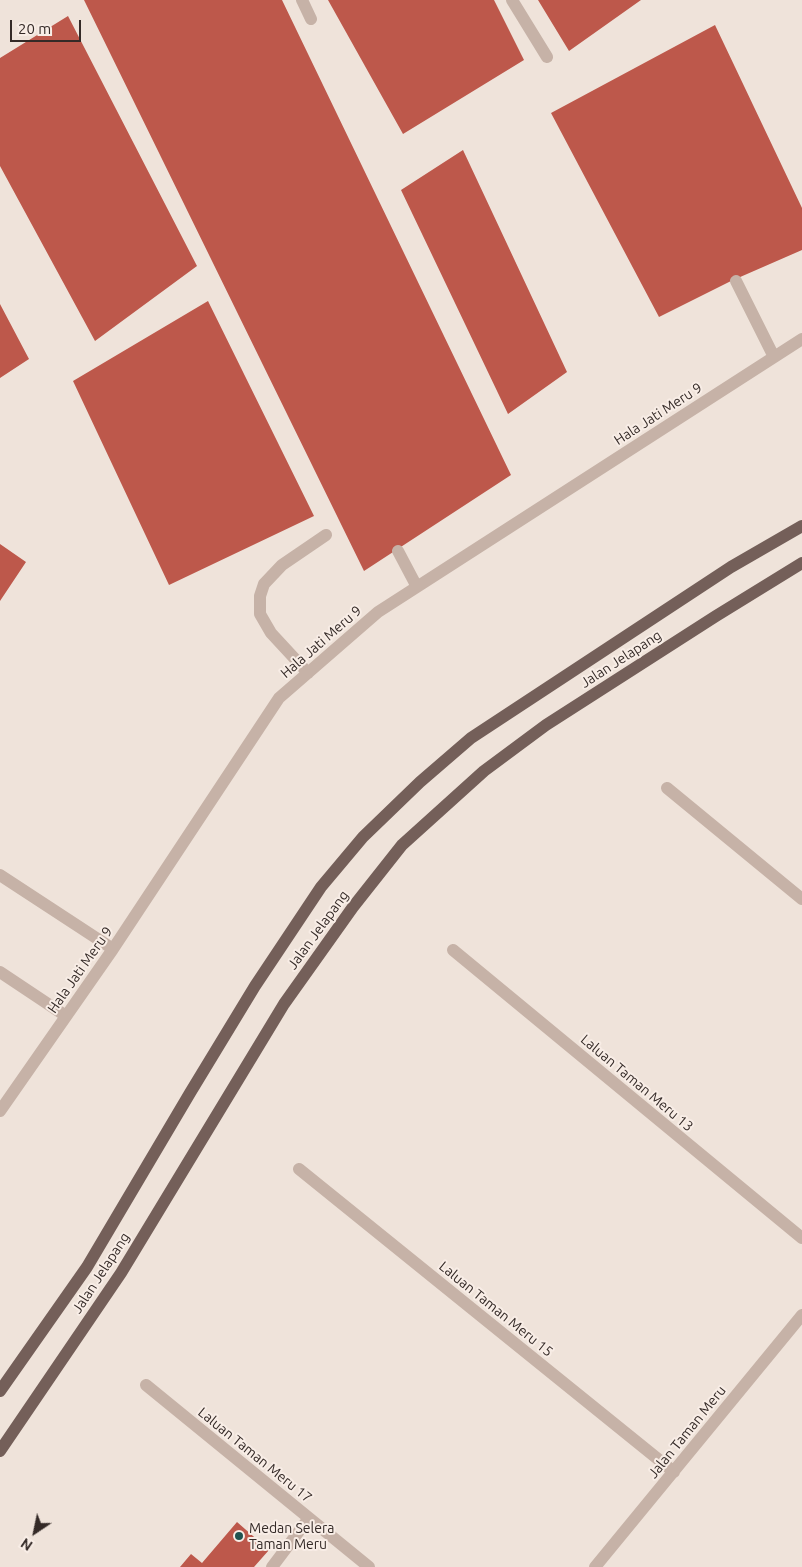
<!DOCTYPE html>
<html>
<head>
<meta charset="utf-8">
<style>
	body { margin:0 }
	#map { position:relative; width:802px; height:1567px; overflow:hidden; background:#efe3da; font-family:Ubuntu,sans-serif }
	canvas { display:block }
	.north { position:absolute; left:10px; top:1507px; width:50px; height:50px; -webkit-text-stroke:4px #f8ede6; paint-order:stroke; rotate:214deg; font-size:14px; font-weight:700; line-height:20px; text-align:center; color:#342a27 }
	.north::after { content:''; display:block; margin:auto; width:18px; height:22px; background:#342a27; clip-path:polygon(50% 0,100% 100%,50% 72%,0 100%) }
	.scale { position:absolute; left:10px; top:20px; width:71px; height:22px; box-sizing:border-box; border:2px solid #342a27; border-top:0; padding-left:6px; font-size:15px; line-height:18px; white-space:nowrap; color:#342a27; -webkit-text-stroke:4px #f8ede6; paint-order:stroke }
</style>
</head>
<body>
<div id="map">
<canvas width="802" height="1567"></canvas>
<div class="north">N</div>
<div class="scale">20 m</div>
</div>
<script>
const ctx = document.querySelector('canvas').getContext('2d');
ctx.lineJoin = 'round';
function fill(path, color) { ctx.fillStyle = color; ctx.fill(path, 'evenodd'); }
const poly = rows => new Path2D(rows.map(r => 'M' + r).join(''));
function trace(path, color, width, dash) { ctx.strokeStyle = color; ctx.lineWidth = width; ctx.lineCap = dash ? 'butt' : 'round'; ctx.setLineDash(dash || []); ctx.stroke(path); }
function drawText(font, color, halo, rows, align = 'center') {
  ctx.font = font + ' Ubuntu,sans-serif'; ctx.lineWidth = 4; ctx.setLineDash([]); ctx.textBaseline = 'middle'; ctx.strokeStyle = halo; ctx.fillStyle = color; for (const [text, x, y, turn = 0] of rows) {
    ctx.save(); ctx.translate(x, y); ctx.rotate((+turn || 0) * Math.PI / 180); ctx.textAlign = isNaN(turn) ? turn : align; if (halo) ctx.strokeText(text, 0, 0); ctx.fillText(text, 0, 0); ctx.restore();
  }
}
const building = poly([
	[84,0,282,0,511,475,364,571],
	[328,0,494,0,524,60,403,134],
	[538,0,641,0,569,51],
	[68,16,197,266,95,341,0,166,0,58],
	[715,25,802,208,802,250,731,281,659,317,551,113],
	[463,150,567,372,508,414,401,190],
	[208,301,314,516,169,585,73,381],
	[0,304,29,359,0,378],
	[0,544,26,562,0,601],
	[237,1522,269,1550,254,1567,180,1567,191,1554,202,1563]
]);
const minor = poly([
	[302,0,311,19],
	[512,0,547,57],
	[736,281,774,357],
	[398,551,417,587],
	[308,673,271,633,260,614,260,596,264,584,282,565,326,535],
	[667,788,802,899],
	[0,875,113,949],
	[453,950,802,1238],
	[0,972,66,1016],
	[0,1111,113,949,279,698,378,612,802,339],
	[299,1169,674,1472],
	[146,1385,369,1567],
	[272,1567,309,1518],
	[595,1567,802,1315]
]);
const major = poly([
	[0,1391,87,1267,190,1093,255,986,321,887,363,837,420,782,471,738,731,567,802,526],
	[0,1451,121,1273,284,1004,353,907,402,845,484,771,546,725,716,616,802,563]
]);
const markers = [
	[239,1536,5,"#20524f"]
];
const streetNames = [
	["Hala Jati Meru 9",658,414,-33],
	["Hala Jati Meru 9",321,642,-41],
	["Jalan Jelapang",621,659,-33],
	["Jalan Jelapang",318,930,-54],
	["Hala Jati Meru 9",80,970,-55],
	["Laluan Taman Meru 13",637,1083,40],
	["Jalan Jelapang",101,1273,-57],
	["Laluan Taman Meru 15",496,1309,39],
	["Jalan Taman Meru",687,1432,-51],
	["Laluan Taman Meru 17",255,1455,39]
];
const poiNames = [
	["Medan Selera",249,1528],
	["Taman Meru",249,1544]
];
fill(building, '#bd584b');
trace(minor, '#c6b2a7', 12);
trace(major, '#745f59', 12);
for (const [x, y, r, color] of markers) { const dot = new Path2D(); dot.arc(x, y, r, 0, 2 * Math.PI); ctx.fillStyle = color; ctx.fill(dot); trace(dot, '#f8ede6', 2); }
drawText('14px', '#342a27', '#f8ede6', streetNames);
drawText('14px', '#342a27', '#f8ede6', poiNames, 'left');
</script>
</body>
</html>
